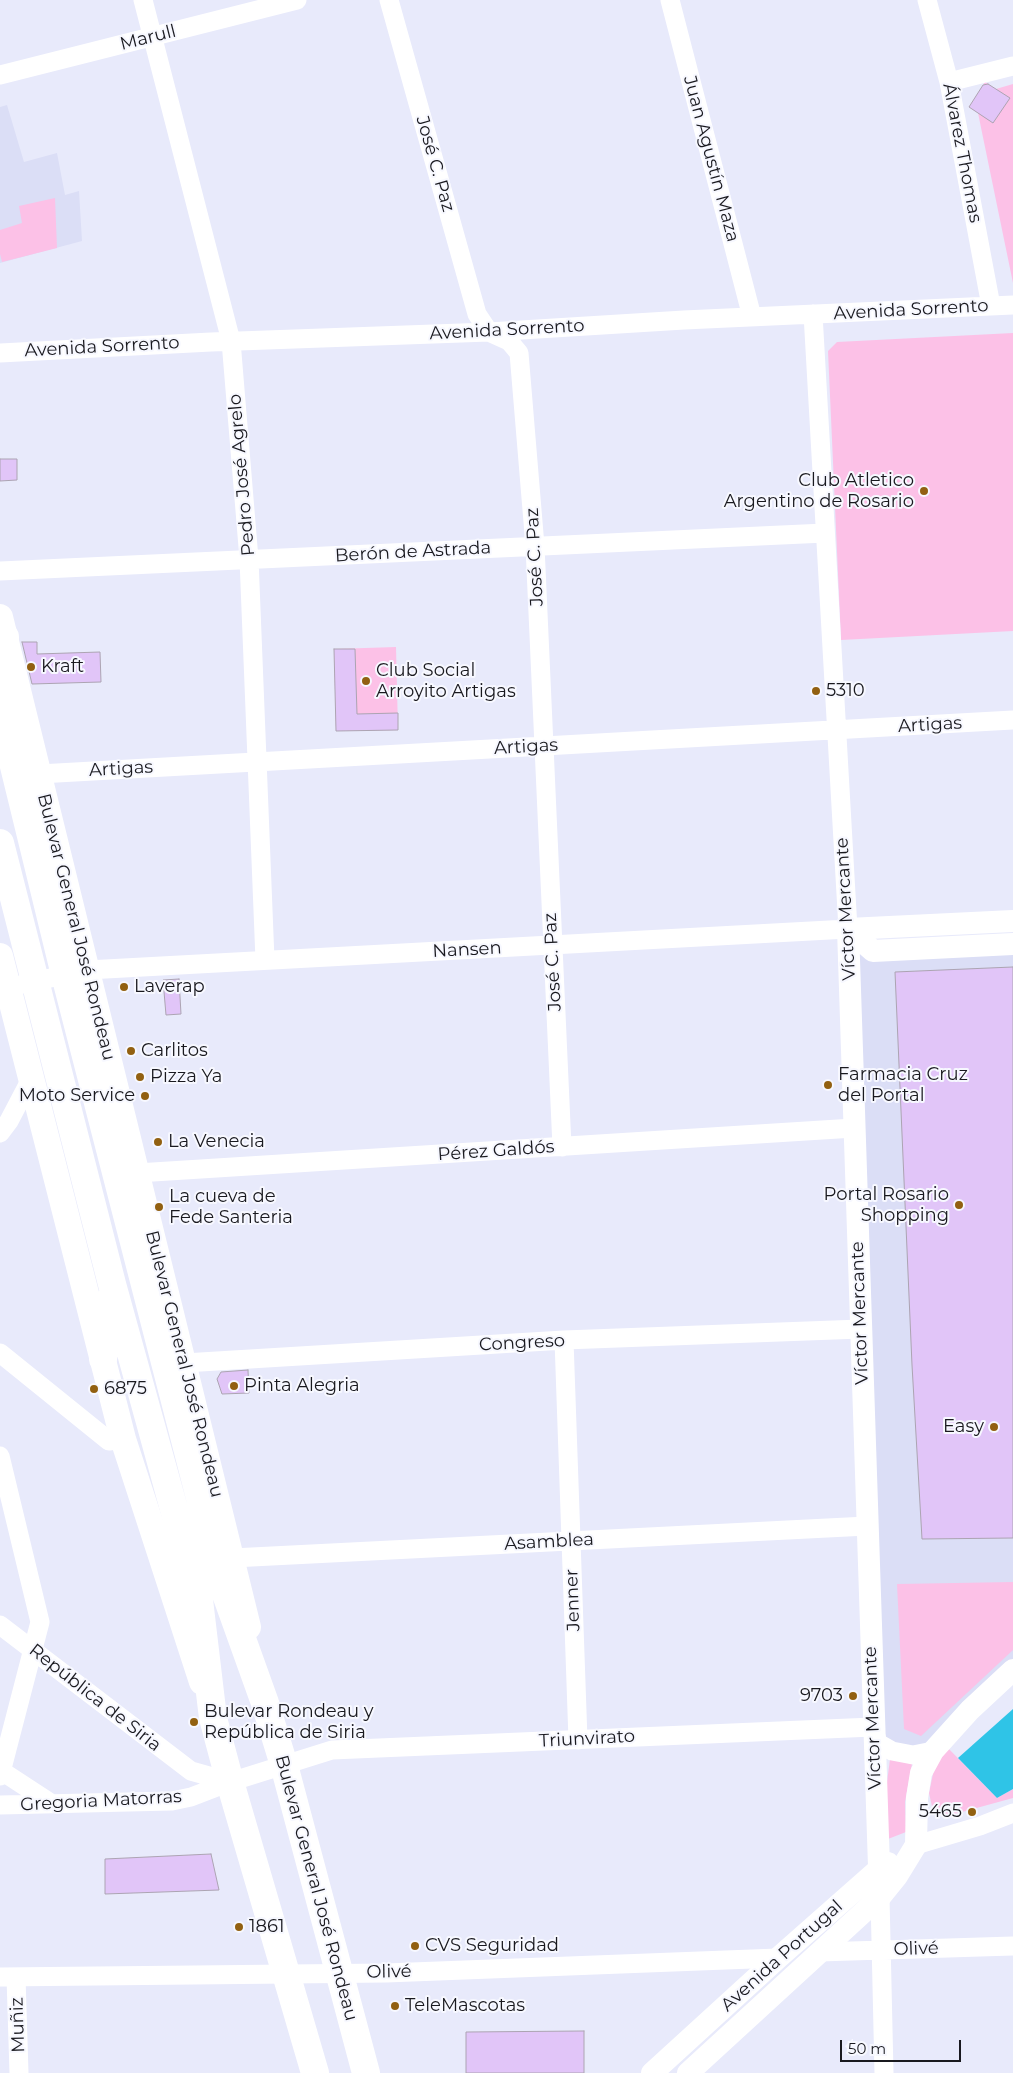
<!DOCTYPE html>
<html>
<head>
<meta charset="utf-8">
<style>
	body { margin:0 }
	#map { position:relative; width:1013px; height:2073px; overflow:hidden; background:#e8eafb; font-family:Montserrat,sans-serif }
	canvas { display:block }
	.scale { position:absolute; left:840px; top:2040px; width:121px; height:22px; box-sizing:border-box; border:2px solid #19191f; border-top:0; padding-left:6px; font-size:15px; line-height:18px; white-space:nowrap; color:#19191f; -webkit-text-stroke:4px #f7f8ff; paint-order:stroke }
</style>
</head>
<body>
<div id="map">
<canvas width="1013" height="2073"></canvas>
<div class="scale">50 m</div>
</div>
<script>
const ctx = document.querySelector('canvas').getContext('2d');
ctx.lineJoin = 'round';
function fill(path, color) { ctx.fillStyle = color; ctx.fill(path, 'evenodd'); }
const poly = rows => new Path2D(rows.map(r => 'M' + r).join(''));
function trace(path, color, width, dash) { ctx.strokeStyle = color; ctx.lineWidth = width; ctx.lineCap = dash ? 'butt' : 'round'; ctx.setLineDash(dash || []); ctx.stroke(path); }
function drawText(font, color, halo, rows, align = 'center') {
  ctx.font = font + ' Montserrat,sans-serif'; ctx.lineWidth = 4; ctx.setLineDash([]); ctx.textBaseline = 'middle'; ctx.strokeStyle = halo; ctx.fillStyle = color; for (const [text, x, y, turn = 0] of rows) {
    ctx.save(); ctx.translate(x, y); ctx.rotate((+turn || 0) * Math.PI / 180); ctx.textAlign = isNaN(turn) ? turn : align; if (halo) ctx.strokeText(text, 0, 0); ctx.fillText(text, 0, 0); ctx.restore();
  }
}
const built = poly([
	[7,105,24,162,57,153,65,195,79,191,82,241,0,263,0,107],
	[848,929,873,951,1013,944,1013,1670,933,1751,878,1743]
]);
const green = poly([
	[985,82,996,89,1013,84,1013,283,978,113,969,107],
	[55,198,57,248,2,262,0,254,0,230,22,223,19,206],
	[1013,333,1013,631,841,640,828,351,837,342],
	[396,647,398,730,336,731,334,649],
	[1013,1582,1013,1650,921,1736,904,1729,897,1584],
	[947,1747,997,1798,1013,1789,1013,1798,951,1815,933,1811,929,1793,934,1769],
	[890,1759,912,1764,905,1802,906,1832,888,1839,886,1790]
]);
const water = poly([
	[1013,1709,1013,1789,997,1798,958,1758]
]);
const building = poly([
	[988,84,1010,98,993,123,969,107,983,85,988,84],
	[0,459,17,459,17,480,0,481,0,459],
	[22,642,37,642,37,654,100,652,101,682,32,684,22,642],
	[334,649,355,649,357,714,398,713,398,730,336,731,334,649],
	[1013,967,1013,1538,922,1539,912,1365,895,972,1013,967],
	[179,979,181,1014,166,1015,163,980,179,979],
	[248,1370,249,1393,222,1394,217,1379,221,1372,248,1370],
	[211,1854,219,1890,105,1894,105,1859,211,1854],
	[584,2031,584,2073,466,2073,466,2032,584,2031]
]);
const minor = poly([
	[143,0,231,341,249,559,265,960],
	[389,0,477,314,489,332,509,341,519,353,535,546,562,1147],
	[670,0,752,317],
	[927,0,949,82,991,306],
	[0,75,297,0],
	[949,82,1013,66],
	[0,353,211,342,489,332,684,320,1013,305],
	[0,571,825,533],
	[39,774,1013,720],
	[23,984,87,970,848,929,813,314],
	[0,1133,9,1121,31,1079,29,1073],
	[137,1173,854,1128],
	[564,1340,578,1740],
	[0,1353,109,1441,123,1439],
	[184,1363,564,1340,861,1329],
	[0,1456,40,1622,0,1776],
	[232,1558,867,1526],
	[0,1625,191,1771,230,1782],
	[0,1770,52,1804],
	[0,1805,172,1801,191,1797,230,1782,332,1750,873,1727,878,1743,892,1751,913,1755,933,1751],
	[916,1845,980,1826,1013,1813],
	[880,1897,884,2073],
	[819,1952,1013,1946],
	[0,1977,386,1973,778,1958],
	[16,1977,19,2073]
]);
const tertiary = poly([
	[848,929,880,1897],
	[848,929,873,951,1013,944],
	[848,929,1013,921],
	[652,2073,778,1958,879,1869,888,1863],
	[688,2073,880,1897,897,1876,916,1845,917,1798,921,1773,933,1751,970,1710,1013,1670]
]);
const secondary = poly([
	[0,617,248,1627],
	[0,956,123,1439,202,1682]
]);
const primary = poly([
	[0,709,65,975,222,1583,265,1703,284,1765,366,2073],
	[3,720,5,637],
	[0,843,112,1284,199,1600,213,1718,230,1782,315,2073],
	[103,1359,111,1298]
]);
const markers = [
	[924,491,5,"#926011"],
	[31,667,5,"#926011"],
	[366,681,5,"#926011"],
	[816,691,5,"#926011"],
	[124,987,5,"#926011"],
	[131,1051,5,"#926011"],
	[140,1077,5,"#926011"],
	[828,1085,5,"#926011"],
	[145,1096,5,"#926011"],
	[158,1142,5,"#926011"],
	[959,1205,5,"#926011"],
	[159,1207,5,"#926011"],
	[234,1386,5,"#926011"],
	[94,1389,5,"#926011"],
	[994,1427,5,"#926011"],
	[853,1696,5,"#926011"],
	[194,1722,5,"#926011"],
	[972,1812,5,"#926011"],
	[239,1927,5,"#926011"],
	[415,1946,5,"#926011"],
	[395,2006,5,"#926011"]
];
const streetNames = [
	["Marull",148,38,-14],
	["Álvarez Thomas",962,153,79],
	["Juan Agustín Maza",711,159,75],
	["José C. Paz",435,164,74],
	["Avenida Sorrento",911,310,-3],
	["Avenida Sorrento",507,330,-3],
	["Avenida Sorrento",102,347,-3],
	["Pedro José Agrelo",242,475,-95],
	["Berón de Astrada",413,552,-3],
	["José C. Paz",535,557,-93],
	["Artigas",930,725,-3],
	["Artigas",526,747,-3],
	["Artigas",121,769,-3],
	["Víctor Mercante",846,909,-93],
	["Bulevar General José Rondeau",76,927,76],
	["Nansen",467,950,-3],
	["José C. Paz",553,962,-93],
	["Pérez Galdós",496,1151,-4],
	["Víctor Mercante",860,1313,-92],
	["Congreso",522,1343,-3],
	["Bulevar General José Rondeau",184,1364,76],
	["Asamblea",549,1542,-3],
	["Jenner",573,1600,-92],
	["República de Siria",95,1698,38],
	["Víctor Mercante",873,1718,-92],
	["Triunvirato",587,1739,-3],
	["Gregoria Matorras",101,1801,-3],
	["Bulevar General José Rondeau",316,1888,75],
	["Olivé",916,1949,-2],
	["Avenida Portugal",782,1956,-42],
	["Olivé",389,1972,-1],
	["Muñiz",18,2025,-92]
];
const poiNames = [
	["Club Atletico",914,481,"right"],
	["Argentino de Rosario",914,502,"right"],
	["Kraft",41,667],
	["Club Social",376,671],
	["Arroyito Artigas",376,692],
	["5310",826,691],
	["Laverap",134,987],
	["Carlitos",141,1051],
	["Farmacia Cruz",838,1075],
	["del Portal",838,1096],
	["Pizza Ya",150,1077],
	["Moto Service",135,1096,"right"],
	["La Venecia",168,1142],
	["Portal Rosario",949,1195,"right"],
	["Shopping",949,1216,"right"],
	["La cueva de",169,1197],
	["Fede Santeria",169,1218],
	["Pinta Alegria",244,1386],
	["6875",104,1389],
	["Easy",984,1427,"right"],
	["9703",843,1696,"right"],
	["Bulevar Rondeau y",204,1712],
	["República de Siria",204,1733],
	["5465",962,1812,"right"],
	["1861",249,1927],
	["CVS Seguridad",425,1946],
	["TeleMascotas",405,2006]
];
fill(built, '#dbdef6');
fill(green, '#fcc1e7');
fill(water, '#2fc4e7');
fill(building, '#e1c5f8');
trace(building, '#aca4b2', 1);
trace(minor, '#fff', 19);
trace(tertiary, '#fff', 22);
trace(secondary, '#fff', 26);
trace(primary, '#fff', 28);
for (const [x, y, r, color] of markers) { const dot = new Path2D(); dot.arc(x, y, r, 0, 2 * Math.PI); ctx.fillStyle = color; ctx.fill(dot); trace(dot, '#f7f8ff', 2); }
drawText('18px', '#19191f', '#f7f8ff', streetNames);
drawText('18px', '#19191f', '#f7f8ff', poiNames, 'left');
</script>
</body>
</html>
